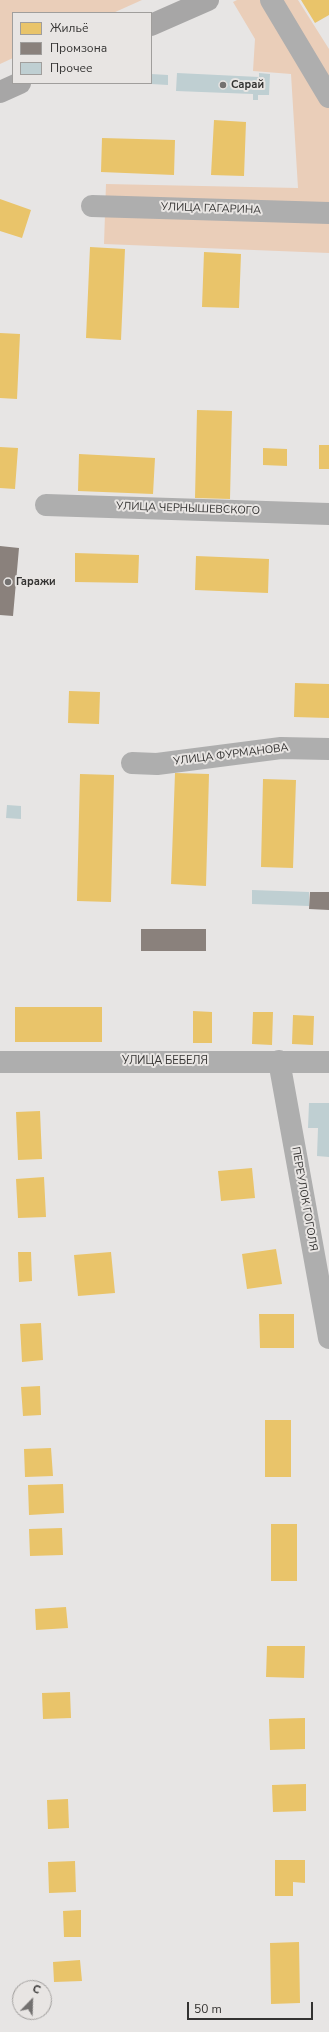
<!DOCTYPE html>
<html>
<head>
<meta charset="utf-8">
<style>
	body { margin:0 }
	#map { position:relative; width:329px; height:2032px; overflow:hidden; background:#e7e5e4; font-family:"Nunito Sans",sans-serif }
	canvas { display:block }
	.legend { position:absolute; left:12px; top:12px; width:140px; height:72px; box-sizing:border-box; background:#e8e5e3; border:1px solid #a09e9c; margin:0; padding:5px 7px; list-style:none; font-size:12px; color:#343332 }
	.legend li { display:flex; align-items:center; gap:8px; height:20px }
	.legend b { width:20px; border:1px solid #a09e9c }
	.north { position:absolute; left:12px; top:1980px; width:40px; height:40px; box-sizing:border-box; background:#e8e5e3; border:1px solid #a09e9c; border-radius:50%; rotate:23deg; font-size:11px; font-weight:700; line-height:16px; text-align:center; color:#343332 }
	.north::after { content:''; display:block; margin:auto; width:14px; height:18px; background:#737170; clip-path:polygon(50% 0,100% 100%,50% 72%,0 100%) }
	.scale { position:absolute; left:187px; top:2002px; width:126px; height:18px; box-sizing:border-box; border:2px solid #343332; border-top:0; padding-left:5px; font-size:12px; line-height:14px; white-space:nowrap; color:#343332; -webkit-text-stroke:3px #e8e5e3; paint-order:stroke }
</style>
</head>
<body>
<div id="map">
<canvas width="329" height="2032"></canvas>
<ul class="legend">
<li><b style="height:11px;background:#e9c46a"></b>Жильё</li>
<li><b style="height:11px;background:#8a817c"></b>Промзона</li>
<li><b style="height:11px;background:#bfcfd2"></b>Прочее</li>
</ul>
<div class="north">С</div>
<div class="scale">50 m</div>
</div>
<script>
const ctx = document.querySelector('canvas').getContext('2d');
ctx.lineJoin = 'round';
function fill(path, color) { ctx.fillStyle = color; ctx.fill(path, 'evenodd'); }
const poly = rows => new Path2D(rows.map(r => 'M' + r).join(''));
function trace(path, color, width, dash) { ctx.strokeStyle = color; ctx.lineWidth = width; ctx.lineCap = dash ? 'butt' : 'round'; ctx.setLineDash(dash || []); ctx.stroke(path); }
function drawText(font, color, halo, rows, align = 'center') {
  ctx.font = font + ' "Nunito Sans",sans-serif'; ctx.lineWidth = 4; ctx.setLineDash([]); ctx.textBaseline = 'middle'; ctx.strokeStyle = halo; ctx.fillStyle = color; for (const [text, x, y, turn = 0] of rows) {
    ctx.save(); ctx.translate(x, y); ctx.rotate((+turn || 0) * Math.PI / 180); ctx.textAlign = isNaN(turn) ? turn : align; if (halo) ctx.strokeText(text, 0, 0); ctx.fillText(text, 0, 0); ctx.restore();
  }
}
const green = poly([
	[0,0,142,0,113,13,13,13,13,58,0,64],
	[237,0,298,0,329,49,329,253,104,244,106,184,298,188,291,74,253,71,255,39,233,2]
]);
const homes = poly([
	[301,0,329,0,329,15,315,23],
	[214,120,246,122,244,176,211,175],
	[102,138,175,140,174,175,101,172],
	[0,199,31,210,22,238,0,231],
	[90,247,125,249,121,340,86,338],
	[204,252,241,254,239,308,202,307],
	[0,333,20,334,17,399,0,398],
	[197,410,232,411,230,499,195,498],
	[319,445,329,445,329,469,319,469],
	[0,447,18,448,15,489,0,488],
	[263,448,287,449,287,466,263,465],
	[79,454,155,458,153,494,78,491],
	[75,553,139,555,138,583,75,582],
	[196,556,269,559,268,593,195,590],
	[295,683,329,684,329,718,294,717],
	[69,691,100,692,99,724,68,723],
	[175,773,209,774,206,886,171,884],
	[80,774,114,775,111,902,77,901],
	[263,779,296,780,293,868,261,867],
	[15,1007,102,1007,102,1042,15,1042],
	[193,1011,212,1012,212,1043,193,1043],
	[253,1012,273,1012,272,1045,252,1044],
	[293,1015,314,1016,313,1045,292,1044],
	[40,1111,42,1159,18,1160,16,1112],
	[252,1168,255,1198,221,1201,218,1171],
	[44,1177,46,1217,18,1218,16,1179],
	[276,1249,282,1284,247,1289,242,1254],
	[18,1252,31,1252,32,1281,19,1282],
	[111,1252,115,1293,78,1296,74,1255],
	[259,1314,294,1314,294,1348,260,1348],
	[41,1323,43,1360,22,1362,20,1324],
	[40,1386,41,1415,23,1416,21,1387],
	[265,1420,291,1420,291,1477,265,1477],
	[51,1448,53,1476,25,1477,24,1449],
	[63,1484,64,1513,29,1515,28,1485],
	[271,1524,297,1524,297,1581,271,1581],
	[62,1528,63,1555,30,1556,29,1529],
	[66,1607,68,1628,36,1630,35,1609],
	[267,1646,305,1646,304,1678,266,1677],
	[70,1692,71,1718,43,1719,42,1693],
	[305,1718,305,1749,270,1750,269,1719],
	[306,1784,306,1811,273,1812,272,1785],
	[68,1799,69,1828,48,1829,47,1800],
	[275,1860,305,1860,305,1883,293,1882,293,1896,275,1896],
	[75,1861,76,1892,49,1893,48,1862],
	[81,1910,81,1937,64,1937,63,1911],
	[299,1942,300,2003,271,2004,270,1943],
	[80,1960,82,1981,54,1982,53,1962]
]);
const industry = poly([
	[0,546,19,548,13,616,0,615],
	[310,892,329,892,329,910,309,909],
	[141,929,206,929,206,951,141,951]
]);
const building = poly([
	[177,73,259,77,259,73,270,74,269,95,258,95,258,100,253,100,253,94,176,91],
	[151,74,168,75,168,85,151,84],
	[7,805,21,806,21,819,6,818],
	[252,890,309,892,309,906,252,904],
	[309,1103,329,1103,329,1157,317,1156,318,1128,308,1128]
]);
const minor = poly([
	[271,0,329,97],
	[92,206,329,213],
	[46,505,329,514],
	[132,763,157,764,281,748,329,749],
	[279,1061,329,1338],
	[0,1062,329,1062]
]);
const major = poly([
	[151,25,208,0],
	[0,92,20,83]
]);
const markers = [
	[223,85,4,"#737170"],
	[8,582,4,"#737170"]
];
const poiNames = [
	["Сарай",231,85],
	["Гаражи",16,582]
];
const streetNames = [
	["УЛИЦА ГАГАРИНА",211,209,2],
	["УЛИЦА ЧЕРНЫШЕВСКОГО",188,509,2],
	["УЛИЦА ФУРМАНОВА",231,755,-7],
	["УЛИЦА БЕБЕЛЯ",165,1061],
	["ПЕРЕУЛОК ГОГОЛЯ",304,1199,80]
];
fill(green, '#eaceb9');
fill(homes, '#e9c46a');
fill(industry, '#8a817c');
fill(building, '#bfcfd2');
trace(minor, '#aeaeae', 22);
trace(major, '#a7a6a6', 22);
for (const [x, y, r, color] of markers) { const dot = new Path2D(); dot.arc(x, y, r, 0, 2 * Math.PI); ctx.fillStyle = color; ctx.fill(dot); trace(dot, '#e8e5e3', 1.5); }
drawText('bold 11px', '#343332', '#e8e5e3', poiNames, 'left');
drawText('11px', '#343332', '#e8e5e3', streetNames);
</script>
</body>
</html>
